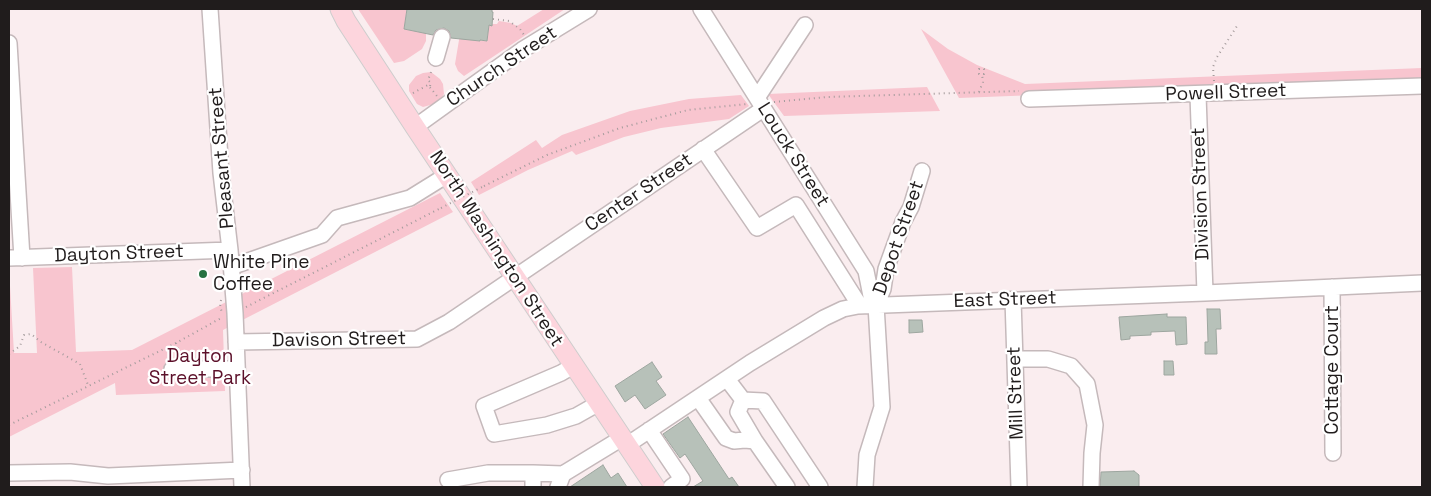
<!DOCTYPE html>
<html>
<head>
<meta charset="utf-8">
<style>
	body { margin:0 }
	#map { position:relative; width:1431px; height:496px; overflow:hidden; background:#faedef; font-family:"Space Grotesk",sans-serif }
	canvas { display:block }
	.frame { position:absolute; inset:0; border:10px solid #201c1c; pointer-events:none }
</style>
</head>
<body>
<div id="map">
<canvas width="1431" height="496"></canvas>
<div class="frame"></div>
</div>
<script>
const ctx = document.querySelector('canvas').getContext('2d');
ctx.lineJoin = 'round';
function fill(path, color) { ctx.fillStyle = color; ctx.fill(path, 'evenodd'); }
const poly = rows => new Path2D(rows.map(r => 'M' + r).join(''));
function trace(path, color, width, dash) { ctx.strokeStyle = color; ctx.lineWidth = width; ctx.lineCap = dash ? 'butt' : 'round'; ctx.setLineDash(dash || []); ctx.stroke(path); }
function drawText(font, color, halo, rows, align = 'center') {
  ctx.font = font + ' "Space Grotesk",sans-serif'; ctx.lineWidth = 4.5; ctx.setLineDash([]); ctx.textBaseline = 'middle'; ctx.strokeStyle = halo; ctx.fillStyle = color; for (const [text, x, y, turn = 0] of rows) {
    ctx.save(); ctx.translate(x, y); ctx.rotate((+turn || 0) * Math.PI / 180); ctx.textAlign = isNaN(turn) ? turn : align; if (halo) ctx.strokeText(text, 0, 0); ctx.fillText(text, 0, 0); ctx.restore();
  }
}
const green = poly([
	[358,9,407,9,404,29,426,33,426,41,422,49,404,61,394,63],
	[544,9,565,9,464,76,458,71,455,64,460,34,471,40,487,41,489,25,492,25,492,24,497,24,499,21,511,23,517,26],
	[921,29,948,49,977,65,1025,84,1422,68,1422,80,959,98],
	[431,72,440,79,443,84,444,94,441,99,434,104,423,107,417,104,409,91,409,85,416,76,423,73],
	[927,87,940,111,784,116,768,94],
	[741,95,749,106,729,119,661,128,624,137,576,155,572,151,528,170,479,195,471,182,536,140,542,148,562,135,630,111,689,99],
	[440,193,453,212,223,330,225,391,116,395,115,383,9,437,9,269,14,353,37,353,33,268,72,267,76,352,132,350]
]);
const building = poly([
	[407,9,492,9,492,12,493,12,492,26,489,25,487,41,480,40,480,41,451,38,449,31,444,28,436,30,433,35,404,29,407,9],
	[1207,309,1220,309,1221,329,1216,329,1217,354,1205,354,1205,342,1208,342,1207,309],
	[1167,314,1167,317,1186,317,1187,344,1176,345,1175,331,1151,332,1151,335,1130,336,1130,339,1121,340,1119,317,1167,314],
	[909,320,922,320,923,332,909,333,909,320],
	[1164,361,1173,361,1174,375,1164,375,1164,361],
	[652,362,662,377,656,381,666,395,645,409,635,395,625,402,615,386,652,362],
	[688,417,729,479,732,477,739,487,693,487,703,481,685,454,680,458,663,434,688,417],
	[603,465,611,478,618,473,627,487,570,487,603,465],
	[1134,471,1139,475,1139,487,1100,487,1101,472,1134,471]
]);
const path = poly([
	[9,9,21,9],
	[493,19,509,21,520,29,524,35],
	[1214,81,1213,67,1217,57,1237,26],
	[430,86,431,83,428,80,431,72],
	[979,92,983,82,982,74,984,74,984,69,979,69,979,74,982,74],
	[413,93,428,85,437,96],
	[774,102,827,97,1019,91],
	[484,186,547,155,620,128,688,110,747,104],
	[221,300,220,307,222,312],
	[246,307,441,208],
	[176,343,181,357],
	[9,354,20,346,24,335,31,334,41,342,80,364,88,385],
	[9,425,176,343,223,317]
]);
const minor = poly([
	[210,9,221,173,230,250,235,313,242,487],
	[701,9,866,271,871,296,876,305,882,407,867,455,865,487],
	[9,43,22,258],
	[436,58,442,37],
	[1198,95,1205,293],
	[757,98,805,25],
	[1029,99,1422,86],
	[415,127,522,50,589,9],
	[703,149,757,228,796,205,860,306],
	[9,258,230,250],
	[231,267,322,235,337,218,410,198,447,175],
	[1332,287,1333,453],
	[1013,299,1019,487],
	[876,305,883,289,886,269,903,222,911,207,922,171],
	[236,342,417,339,449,322,763,109],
	[1015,359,1048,359,1071,366,1087,384,1095,425,1092,453,1091,487],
	[573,366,561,373,484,406,494,434,547,425,576,416,599,403],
	[172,369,237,369],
	[727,379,743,400,738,412,755,441],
	[698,398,726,438,734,441,745,440,755,441,787,487],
	[743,400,763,401,820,487],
	[649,430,682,479,671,487],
	[627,445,750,363,824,318,843,309,858,306,1205,293,1422,283],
	[9,473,70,472,108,476,242,470],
	[448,480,488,473,533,473],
	[533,487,533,473,563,474],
	[558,487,563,474,622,438]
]);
const major = poly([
	[340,9,346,21,415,127,655,487]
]);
const pathBridge = poly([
	[441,208,484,186]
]);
const markers = [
	[203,274,5,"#267241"]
];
const streetNames = [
	["Church Street",502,67,-34],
	["Powell Street",1226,93,-2],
	["Louck Street",793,155,58],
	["Pleasant Street",222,158,-95],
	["Center Street",639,193,-34],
	["Division Street",1201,194,-92],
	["Depot Street",899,238,-71],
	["North Washington Street",496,249,57],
	["Dayton Street",119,254,-2],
	["East Street",1005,300,-2],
	["Davison Street",339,340,-1],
	["Cottage Court",1333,370,-90],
	["Mill Street",1016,393,-92]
];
const poiNames = [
	["White Pine",213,263],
	["Coffee",213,285]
];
const parkNames = [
	["Dayton",200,357],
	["Street Park",200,379]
];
fill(green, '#f8c5cf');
fill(building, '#b7c1b9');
trace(building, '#9da69f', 1);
trace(minor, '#c5b9bb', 18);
trace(major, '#cecdcd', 21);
trace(path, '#a49b9c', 2, [1, 4]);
trace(minor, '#fff', 15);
trace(major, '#fdd5dd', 19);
trace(pathBridge, '#a49b9c', 2, [1, 4]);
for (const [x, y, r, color] of markers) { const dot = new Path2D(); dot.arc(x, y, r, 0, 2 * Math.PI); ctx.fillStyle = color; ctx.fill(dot); trace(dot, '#fff', 2); }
drawText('19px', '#201c1c', '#fff', streetNames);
drawText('19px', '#201c1c', '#fff', poiNames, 'left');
drawText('19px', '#5c102a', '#fff', parkNames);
</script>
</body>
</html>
